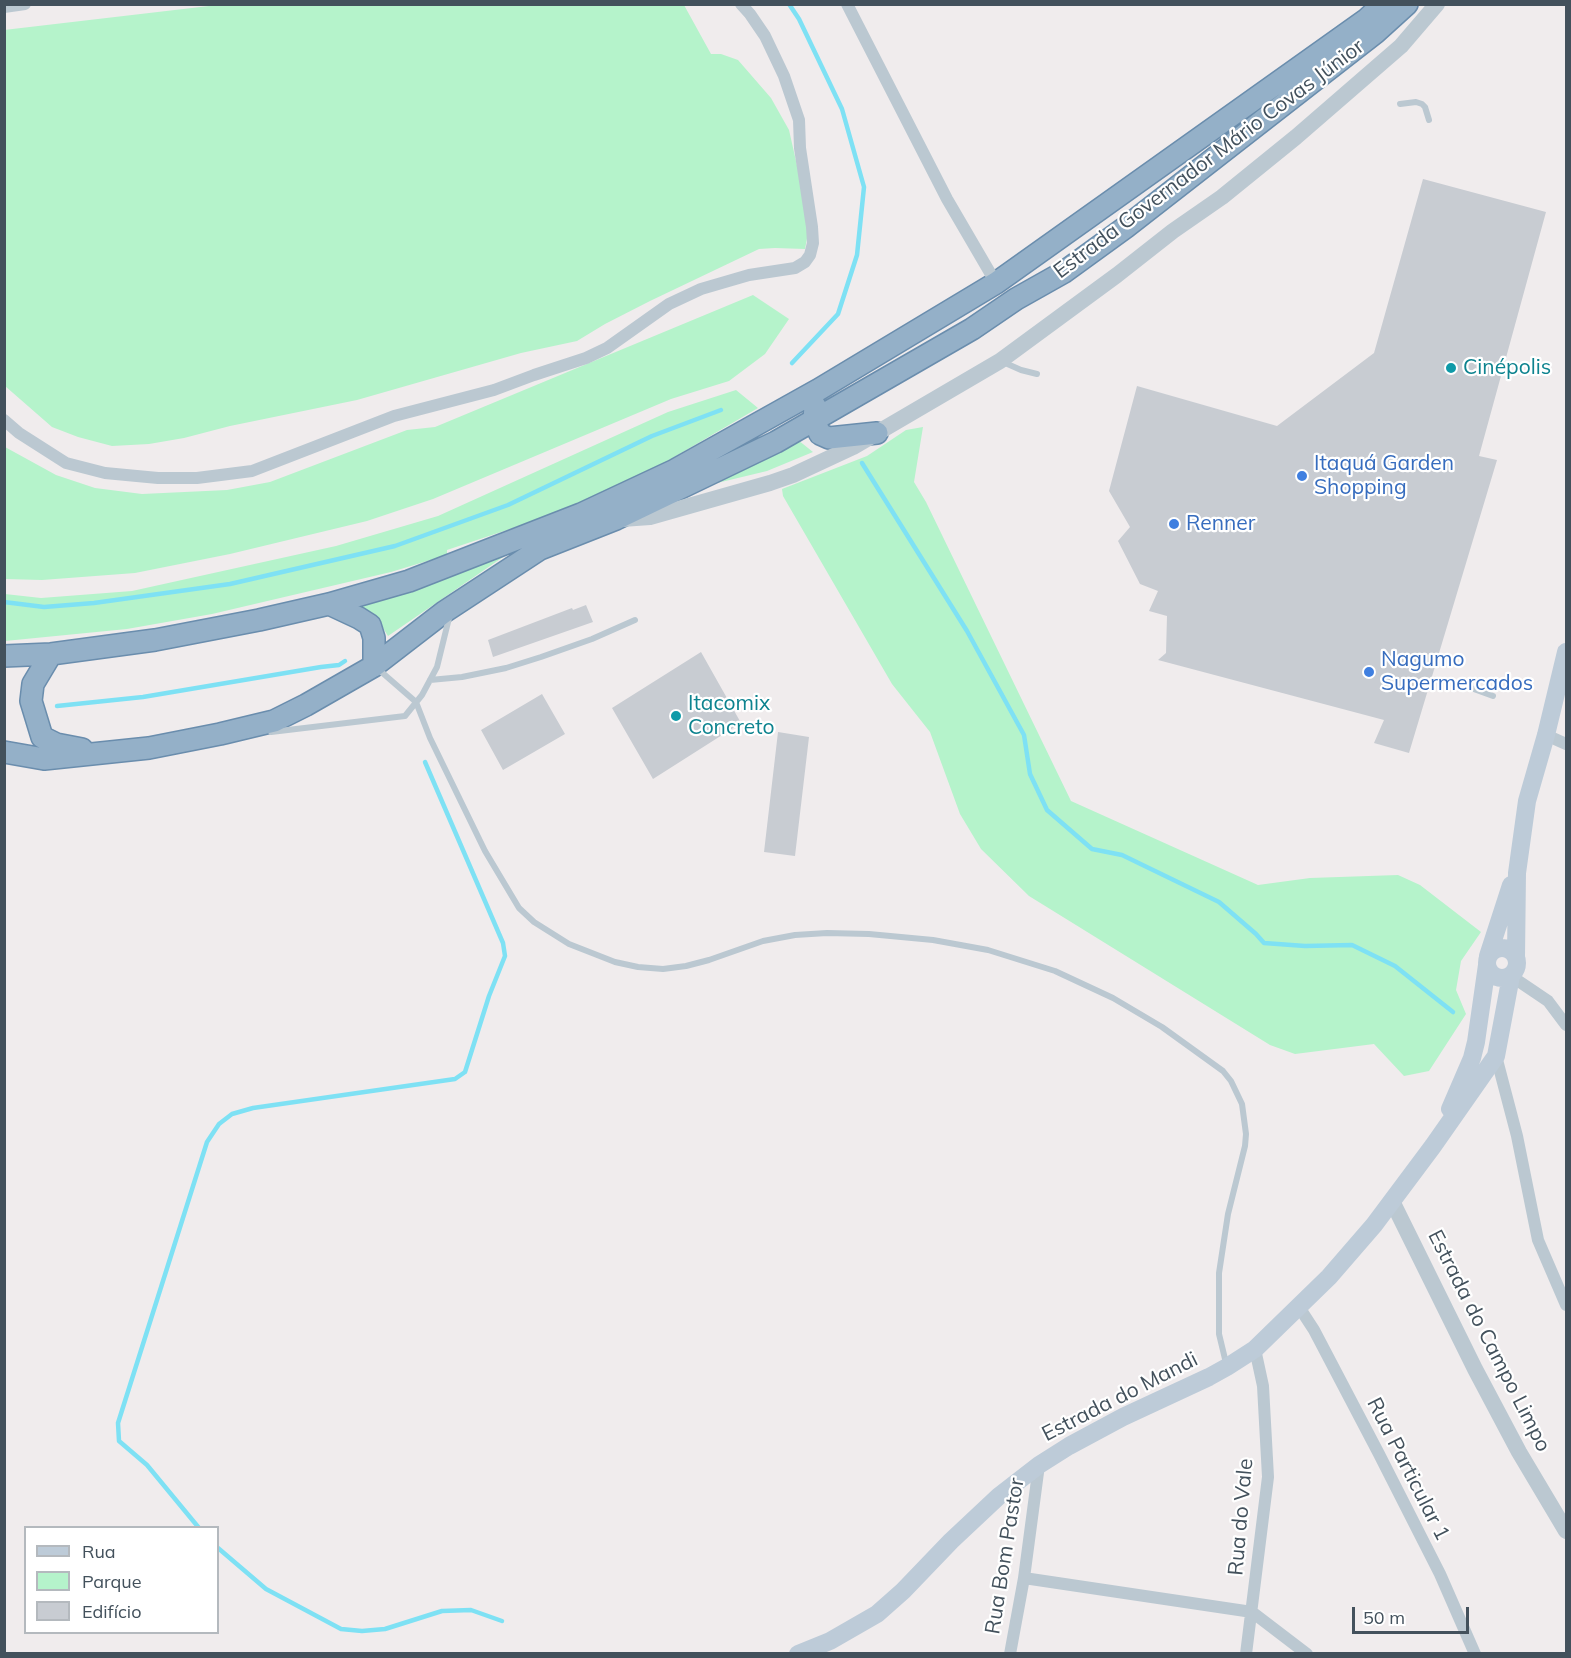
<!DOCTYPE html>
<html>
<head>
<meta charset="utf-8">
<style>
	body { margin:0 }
	#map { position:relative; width:1571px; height:1658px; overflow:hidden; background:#f0eced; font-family:Mulish,sans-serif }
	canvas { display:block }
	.frame { position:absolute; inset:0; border:6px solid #43515c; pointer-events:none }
	.legend { position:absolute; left:24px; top:1526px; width:195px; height:108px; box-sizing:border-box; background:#fff; border:2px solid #b4b9be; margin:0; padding:8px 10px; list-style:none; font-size:18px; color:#43515c }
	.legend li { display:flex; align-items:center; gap:12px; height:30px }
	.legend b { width:30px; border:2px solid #b4b9be }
	.scale { position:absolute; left:1352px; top:1607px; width:117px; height:27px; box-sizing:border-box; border:3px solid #43515c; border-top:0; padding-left:8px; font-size:18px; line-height:21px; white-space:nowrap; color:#43515c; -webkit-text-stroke:4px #fff; paint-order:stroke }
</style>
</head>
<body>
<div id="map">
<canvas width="1571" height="1658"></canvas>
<div class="frame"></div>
<ul class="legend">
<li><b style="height:8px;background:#bdcbd8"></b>Rua</li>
<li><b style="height:16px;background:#b5f3cb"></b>Parque</li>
<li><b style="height:16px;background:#c8ccd2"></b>Edifício</li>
</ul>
<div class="scale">50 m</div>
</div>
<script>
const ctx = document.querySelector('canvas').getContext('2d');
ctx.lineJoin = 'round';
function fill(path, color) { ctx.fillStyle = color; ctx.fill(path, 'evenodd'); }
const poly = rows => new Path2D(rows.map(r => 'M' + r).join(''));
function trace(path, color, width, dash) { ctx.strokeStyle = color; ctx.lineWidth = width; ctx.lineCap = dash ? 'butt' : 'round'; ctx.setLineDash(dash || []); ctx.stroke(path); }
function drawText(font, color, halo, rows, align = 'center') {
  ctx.font = font + ' Mulish,sans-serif'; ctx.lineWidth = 4.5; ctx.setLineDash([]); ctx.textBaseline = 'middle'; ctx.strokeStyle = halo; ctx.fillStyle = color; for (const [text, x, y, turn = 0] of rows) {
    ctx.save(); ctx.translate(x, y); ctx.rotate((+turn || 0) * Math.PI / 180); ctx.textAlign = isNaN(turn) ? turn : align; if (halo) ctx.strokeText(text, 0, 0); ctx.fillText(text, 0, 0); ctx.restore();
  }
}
const green = poly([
	[226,4,684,5,711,54,721,54,738,60,771,98,789,130,810,223,805,249,775,248,759,249,650,301,605,324,577,341,521,353,357,400,230,426,184,438,149,444,112,446,78,437,52,427,5,386,4,30],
	[753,295,789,319,765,354,729,381,671,399,433,499,367,521,230,554,135,573,42,580,5,579,5,447,56,475,95,488,142,494,227,490,270,482,407,430,435,427],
	[736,390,758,408,652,470,600,495,537,520,447,550,447,555,391,572,212,614,127,629,5,641,5,594,41,598,132,591,336,546,438,516,668,412],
	[923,427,914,482,926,502,1071,801,1258,885,1310,878,1398,875,1420,885,1481,932,1461,961,1456,990,1466,1014,1429,1071,1404,1076,1374,1044,1295,1054,1270,1045,1029,896,981,849,960,814,930,732,892,684,783,496,782,489,867,456,906,430],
	[798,440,813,452,767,471,717,483],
	[509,553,388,636,383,628,359,603]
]);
const stream = poly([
	[789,4,799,19,842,109,864,187,857,255,838,314,792,363],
	[862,463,967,631,1024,735,1030,774,1047,810,1092,849,1122,855,1219,902,1256,934,1264,943,1305,946,1352,945,1395,966,1453,1012],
	[4,602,44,607,94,603,230,584,395,546,508,505,652,436,721,410],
	[57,706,143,697,321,667,339,665,345,661],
	[199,1528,147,1465,119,1441,118,1423,207,1142,219,1124,232,1114,253,1108,455,1079,465,1072,489,996,505,956,503,943,425,762],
	[218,1548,266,1589,341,1629,362,1631,385,1629,442,1611,471,1610,502,1621]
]);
const building = poly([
	[1423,179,1546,212,1479,456,1497,460,1409,753,1374,743,1384,720,1158,660,1166,653,1167,616,1149,611,1158,591,1140,584,1118,541,1130,527,1109,491,1137,386,1277,426,1374,353],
	[586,605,593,622,493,657,488,640,572,608,573,610],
	[701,652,741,723,653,779,612,708],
	[542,694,565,734,503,770,481,730],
	[778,732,809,737,795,856,764,852]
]);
const service = poly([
	[1400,104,1416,102,1422,104,1425,107,1429,120],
	[1003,362,1021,370,1037,374],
	[378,669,416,702,430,738,485,851,519,908,534,922,569,944,615,962,638,967,663,969,686,966,709,960,763,941,795,935,827,933,869,934,933,940,988,950,1055,971,1113,998,1162,1027,1223,1071,1231,1081,1242,1104,1246,1134,1245,1146,1228,1214,1219,1273,1219,1334,1226,1363],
	[430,680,462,677,506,668,541,657,592,639,635,620],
	[1460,684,1493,696],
	[271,732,405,716,422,695,437,667,450,614]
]);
const minor = poly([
	[847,4,947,199,996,283],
	[4,7,25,4],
	[4,420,19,433,66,463,105,473,158,478,197,478,252,471,394,416,494,390,534,375,586,358,607,348,669,304,701,289,749,275,795,268,805,262,810,255,813,243,812,227,800,148,799,120,784,76,765,36,750,14,741,4],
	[1546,735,1566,744],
	[1511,976,1548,1001,1566,1025],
	[1496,1056,1517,1136,1538,1240,1566,1305],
	[1299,1307,1314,1330,1379,1454,1440,1574,1475,1654],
	[1024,1578,1252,1612,1307,1654],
	[1010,1654,1024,1578,1039,1465],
	[1246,1654,1268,1477,1263,1386,1255,1349]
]);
const tertiary = poly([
	[622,519,650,517,770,483,793,475,853,447,1000,361,1117,275,1173,231,1222,197,1296,137,1401,46,1437,4],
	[1392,1201,1475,1369,1519,1452,1566,1531]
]);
const secondary = poly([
	'1487 963a15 15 0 1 1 30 0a15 15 0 1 1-30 0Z',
	[1488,956,1511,885],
	[1516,957,1517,873,1527,801,1546,735,1566,652],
	[1450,1109,1472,1058,1476,1042,1487,965],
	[798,1654,830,1641,877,1614,903,1591,951,1541,999,1496,1039,1465,1069,1446,1123,1417,1209,1377,1227,1367,1255,1349,1329,1277,1374,1225,1433,1146,1496,1056,1511,976]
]);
const trunk = poly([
	[815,406,814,420,820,434,829,438,877,433],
	[329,604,359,618,370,625,374,638,374,666],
	[51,654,33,684,31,701,42,737,56,744,82,749],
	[4,656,51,654,155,640,259,620,329,604,409,581,581,514,675,470,818,390,996,283,1367,19,1383,4],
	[4,752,44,759,149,748,220,734,274,721,306,705,374,666,444,612,540,549,616,519,776,442,972,329,1016,299,1064,272,1126,227,1375,33,1407,4]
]);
const markers = [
	[1451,368,6,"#0f9aa8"],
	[1302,476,6,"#3f7fe0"],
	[1174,524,6,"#3f7fe0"],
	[1369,672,6,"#3f7fe0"],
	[676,716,6,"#0f9aa8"]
];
const streetNames = [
	["Estrada Governador Mário Covas Júnior",1209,159,-37],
	["Estrada do Campo Limpo",1489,1341,63],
	["Estrada do Mandi",1120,1397,-27],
	["Rua Particular 1",1408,1469,63],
	["Rua do Vale",1241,1517,-85],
	["Rua Bom Pastor",1005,1556,-81]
];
const cultureNames = [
	["Cinépolis",1463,368],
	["Itacomix",688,704],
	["Concreto",688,728]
];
const shopNames = [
	["Itaquá Garden",1314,464],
	["Shopping",1314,488],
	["Renner",1186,524],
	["Nagumo",1381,660],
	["Supermercados",1381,684]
];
fill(green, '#b5f3cb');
trace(stream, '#7ee1f4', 4.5);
fill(building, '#c8ccd2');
trace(trunk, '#6a8dad', 24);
trace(service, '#bbc8d1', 6);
trace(minor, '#bbc8d1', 12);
trace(tertiary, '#bbc8d1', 16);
trace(secondary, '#bdcbd8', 18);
trace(trunk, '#94b0c8', 21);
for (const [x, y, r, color] of markers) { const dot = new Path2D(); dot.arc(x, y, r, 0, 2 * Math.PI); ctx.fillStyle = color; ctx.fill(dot); trace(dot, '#fff', 2); }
drawText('21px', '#43515c', '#fff', streetNames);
drawText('21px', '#0d838f', '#fff', cultureNames, 'left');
drawText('21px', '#366cbe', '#fff', shopNames, 'left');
</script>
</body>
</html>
